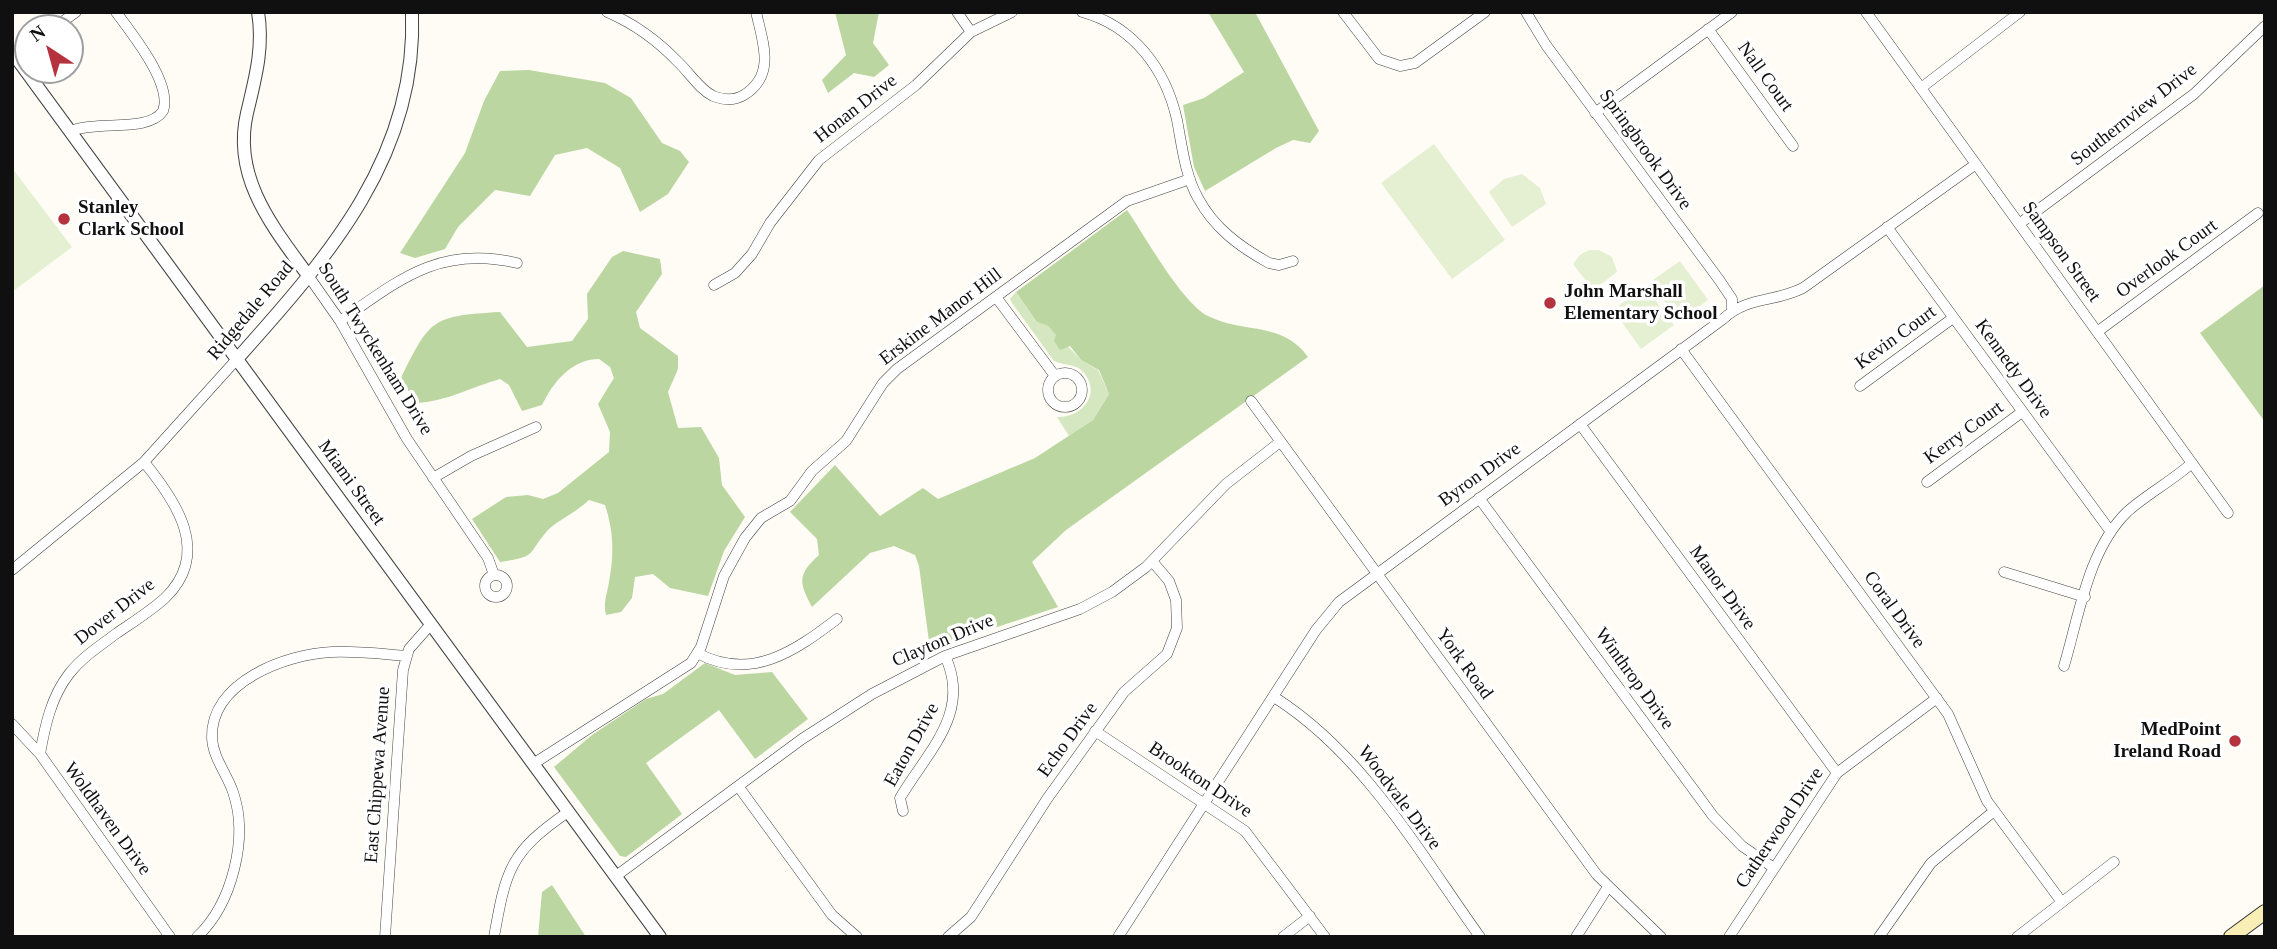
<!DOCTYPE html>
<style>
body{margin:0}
#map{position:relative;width:2277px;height:949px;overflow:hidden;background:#fefcf5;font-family:Georgia,serif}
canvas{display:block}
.frame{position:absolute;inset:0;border:14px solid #101010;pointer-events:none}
.north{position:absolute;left:14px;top:14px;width:70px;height:70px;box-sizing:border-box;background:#fff;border:2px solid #9f9f9f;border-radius:50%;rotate:324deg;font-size:19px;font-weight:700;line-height:28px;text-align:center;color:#101010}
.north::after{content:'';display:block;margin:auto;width:24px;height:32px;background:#b5333e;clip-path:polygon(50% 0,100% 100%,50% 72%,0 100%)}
</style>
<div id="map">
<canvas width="2277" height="949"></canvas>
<div class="frame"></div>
<div class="north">N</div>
</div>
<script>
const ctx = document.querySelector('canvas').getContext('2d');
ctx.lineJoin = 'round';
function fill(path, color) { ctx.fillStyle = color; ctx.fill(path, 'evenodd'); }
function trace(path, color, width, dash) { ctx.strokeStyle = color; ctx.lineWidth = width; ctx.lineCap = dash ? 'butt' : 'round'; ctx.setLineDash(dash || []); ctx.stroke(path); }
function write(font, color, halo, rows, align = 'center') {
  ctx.font = font + ' Georgia,serif'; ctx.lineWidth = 7; ctx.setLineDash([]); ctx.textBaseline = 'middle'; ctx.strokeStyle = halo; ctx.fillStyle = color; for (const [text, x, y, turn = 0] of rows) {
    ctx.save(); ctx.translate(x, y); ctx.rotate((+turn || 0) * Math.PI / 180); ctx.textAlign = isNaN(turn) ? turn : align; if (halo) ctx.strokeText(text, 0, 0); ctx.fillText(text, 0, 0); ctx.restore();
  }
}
const green = new Path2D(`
 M1016,292l21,30 11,4 33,34 17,10 11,24 -16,26 -24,16 -12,-19c24,1 45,-22 27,-44 -8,-10 -20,-7 -30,-12l-42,-58 -2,-4z`);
const forest = new Path2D(`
 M835,12h44l-6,31 16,22 -15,12 -20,-4 -26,20 -6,-13 24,-25z
 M1208,12h47l64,119 -9,12 -17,-3 -17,8 -71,43 -11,-24 -11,-62 21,-7 40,-26z
 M529,70l76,13 26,15 31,45 18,8 9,11 -21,32 -28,18 -20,-44 -33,-20 -32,7 -25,41 -35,-6 -37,37 -13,22 -30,9 -15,-5 65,-100 19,-52 16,-30z
 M1127,210c18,26 55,93 81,106 36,18 75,5 100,41l-242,173 -34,32 26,45 -128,42 -11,-83 -4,-11 -21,-9 -24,7 -58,54c-13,-25 -15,-32 7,-52l-2,-16 -27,-27 45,-47 45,51 43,-28 15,11 97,-41 58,-38 16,-26 -10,-24 -18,-10 -11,-14 -10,4 -6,-9 2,-6 -8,-9 -11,-4 -21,-30z
 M623,251l37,8 2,15 -26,38 4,16 38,28v13l-10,23 10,36 23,-1 18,31 3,27 23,32 -21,34 -16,45 -38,-8 -17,-14 -18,3 -3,21 -11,14 -15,3c-3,-13 1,-20 3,-33 5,-27 5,-50 -4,-77l-16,-5c-11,11 -32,21 -41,30 -22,25 -9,26 -48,32l-28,-43 34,-22 22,-2 15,4 15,-6 51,-41 1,-20 -12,-28 16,-26 -4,-11 -11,-8c-27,0 -46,23 -57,46l-20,6 -13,-26 -9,-6c-28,8 -53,22 -82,24l-18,-23c30,-61 31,-64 100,-68l27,35 45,-6 16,-22 -1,-25 25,-37z
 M2265,285v137l-65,-89z
 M705,663l30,12 37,-3 36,47 -53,40 -36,-49 -73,53 36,51 -56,43 -6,-1 -66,-89 38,-32 54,-36 17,-5z
 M552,885l34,52h-48l4,-45z`);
const pitch = new Path2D(`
 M1434,144l71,96 -53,39 -71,-96z
 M12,168l60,79 -60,45z
 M1522,174l18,14 6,16 -34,23 -23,-35 15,-13z
 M1589,250h10l13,7 5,15 -24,18 -20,-26 7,-9z
 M1680,261l28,39 -29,21 -29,-39z
 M1645,286l29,39 -33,24 -28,-39z`);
const minor = new Path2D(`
 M607,12c28,12 50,28 71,50 11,10 21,27 35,34 10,4 21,5 31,-1 32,-20 19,-52 12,-83
 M957,12l14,20
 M1082,12c52,14 84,58 95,108 5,26 8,55 21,78 16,30 42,49 71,65l10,2 14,-4
 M1343,12l36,47 21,7 15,-3 70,-51
 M1526,12l20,33 174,236 12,18v9
 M1866,12l362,501
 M54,28l22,-16
 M1708,29l85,117
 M16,56l12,-12
 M1921,88l99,-76
 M1595,113l137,-101
 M71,131c28,-11 77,2 92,-20 10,-27 -31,-77 -47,-99
 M2019,224l175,-130 71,-68
 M1887,227l224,305
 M307,274l33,47 67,118 81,119 6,17
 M714,285l21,-12 17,-19 18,-31 49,-63 97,-75 55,-53 41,-20
 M996,297l59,79
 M340,321c60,-42 100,-76 177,-58
 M2097,332l161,-119
 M1681,349l267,365 39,87 74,100
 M1048 390a17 17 0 1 1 34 0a17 17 0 1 1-34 0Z
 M1860,386l93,-68
 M1251,401l346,474 64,62
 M1580,424l257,349
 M433,478l38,-22 65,-29
 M1927,482l95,-70
 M1479,498l234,318 29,30 32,22
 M12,570l132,-108 93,-103
 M2004,572l81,25
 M485 586a11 11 0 1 1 22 0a11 11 0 1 1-22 0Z
 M697,653c54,29 98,-2 140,-34
 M2064,666c15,-50 24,-116 63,-154 20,-18 45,-31 65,-49
 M1274,697c90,57 145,155 206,240
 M12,724l28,30 130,183
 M1095,731l150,100 80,106
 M40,754c5,-28 11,-57 29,-80 13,-17 31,-28 48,-41 16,-11 34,-22 48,-35 47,-45 11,-97 -21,-136
 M533,764l158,-101 10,-16 23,-71 21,-38 16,-20 29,-17 22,-30 34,-30 37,-58 14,-14 230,-168 63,-22
 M738,786l94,129 25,22
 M903,811l-3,-13c27,-46 72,-85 45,-142
 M616,876l186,-137 70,-45 73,-38 135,-47 32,-17 34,-25 80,-83 54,-42
 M197,937c35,-33 52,-99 36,-145 -6,-18 -20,-34 -21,-54 -2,-56 74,-84 120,-86 25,-1 50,2 75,4
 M385,937l18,-267 6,-21 22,-25
 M494,937c12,-68 16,-85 74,-125
 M948,937l23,-20 76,-118 77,-107 43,-38 10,-26 -1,-28 -7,-19 -17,-20
 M1118,937l198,-307 23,-28 384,-283c25,-23 50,-16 80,-31l173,-124
 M1283,937l27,-21
 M1576,937l32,-50
 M1729,937l108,-164 100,-75
 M1879,937l52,-74 63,-52
 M2017,937l97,-75`);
const tertiary = new Path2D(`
 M258,12c6,36 -3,67 -11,101 -15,64 25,113 60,161
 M12,52l648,885
 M237,359c90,-101 181,-202 175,-347`);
const secondary = new Path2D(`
 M2231,937l34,-25`);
const markers = [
 [64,219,7,"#b5333e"],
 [1550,303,7,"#b5333e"],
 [2235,741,7,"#b5333e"]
];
const streetNames = [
 ["Nall Court",1765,77,54],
 ["Honan Drive",856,109,-38],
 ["Southernview Drive",2134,115,-38],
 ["Springbrook Drive",1645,150,54],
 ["Sampson Street",2061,252,54],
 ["Overlook Court",2167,259,-36],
 ["Ridgedale Road",251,311,-50],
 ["Erskine Manor Hill",941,317,-37],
 ["Kevin Court",1896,338,-36],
 ["South Twyckenham Drive",375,349,58],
 ["Kennedy Drive",2013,369,54],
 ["Kerry Court",1964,433,-36],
 ["Byron Drive",1480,475,-36],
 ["Miami Street",351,483,54],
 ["Manor Drive",1722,588,54],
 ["Coral Drive",1894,610,54],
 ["Dover Drive",115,612,-38],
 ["Clayton Drive",943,641,-23],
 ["York Road",1464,664,54],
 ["Winthrop Drive",1634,679,54],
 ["Echo Drive",1068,740,-54],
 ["Eaton Drive",912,745,-61],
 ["East Chippewa Avenue",378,775,-86],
 ["Brookton Drive",1200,780,34],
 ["Woodvale Drive",1399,798,53],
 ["Woldhaven Drive",107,819,54],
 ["Catherwood Drive",1780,828,-56]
];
const poiNames = [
 ["Stanley",78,208],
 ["Clark School",78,230],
 ["John Marshall",1564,292],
 ["Elementary School",1564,314],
 ["MedPoint",2221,730,"right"],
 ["Ireland Road",2221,752,"right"]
];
fill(green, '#d5e7c0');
fill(forest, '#bbd6a1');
fill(pitch, '#e5efd1');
trace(minor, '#434343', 11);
trace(tertiary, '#434343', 14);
trace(secondary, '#323232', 16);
trace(minor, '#fff', 10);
trace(tertiary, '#fff', 12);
trace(secondary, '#f8eeb6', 14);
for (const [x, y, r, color] of markers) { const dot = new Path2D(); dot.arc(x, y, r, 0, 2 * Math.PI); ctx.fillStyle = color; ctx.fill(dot); trace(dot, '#fff', 2.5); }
write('19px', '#101010', '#fff', streetNames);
write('bold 19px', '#101010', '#fff', poiNames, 'left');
</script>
